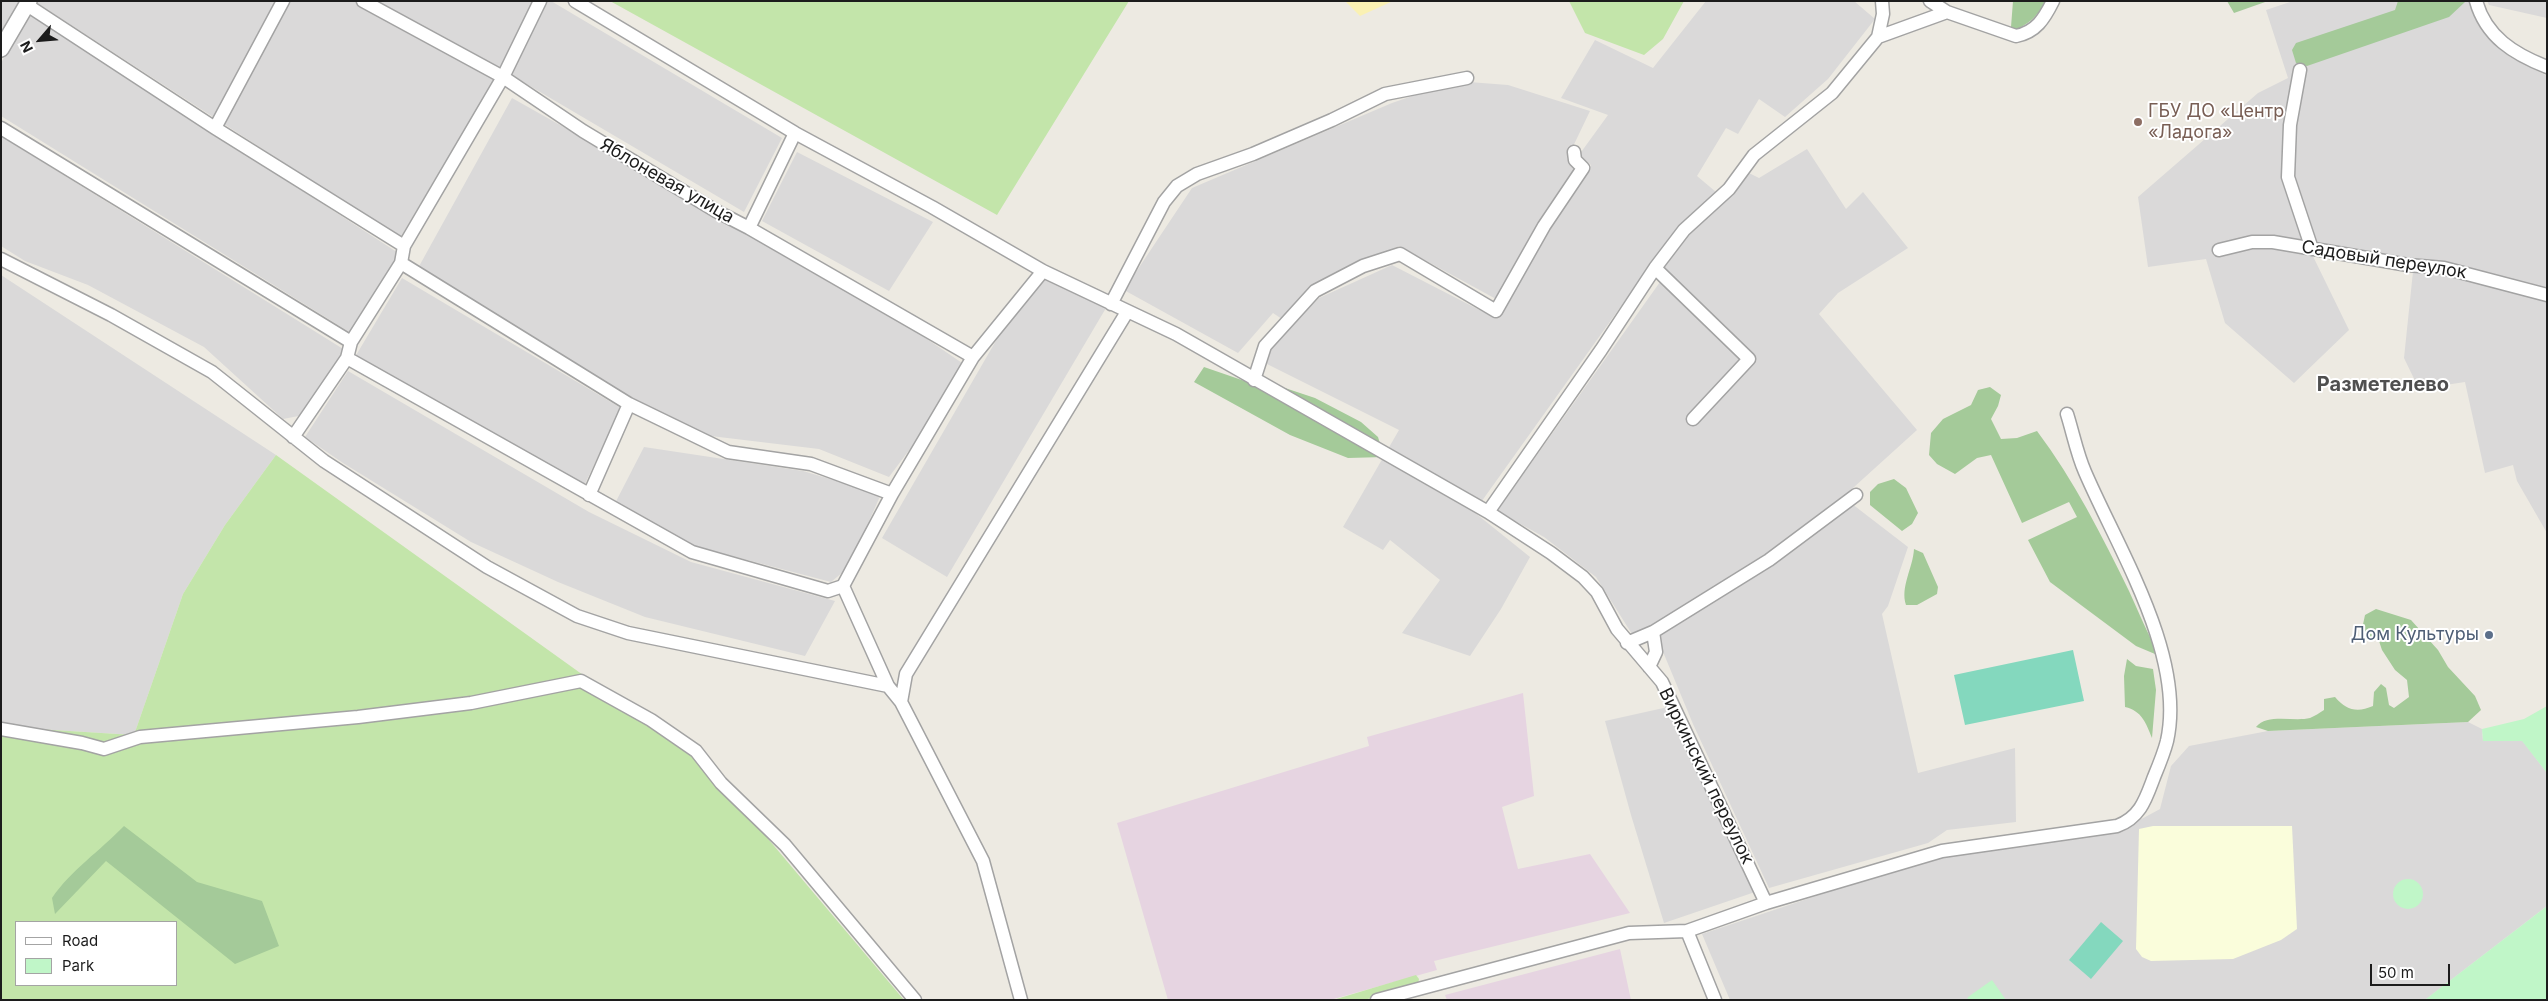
<!DOCTYPE html>
<meta charset="utf-8">
<style>
body{margin:0}
#map{position:relative;width:2548px;height:1001px;overflow:hidden;background:#edeae2;font-family:Inter,sans-serif}
canvas{display:block}
.frame{position:absolute;inset:0;border:2px solid #1c1c1c;pointer-events:none}
.legend{position:absolute;left:15px;top:921px;width:162px;height:65px;box-sizing:border-box;background:#fff;border:1px solid #a4a4a4;margin:0;padding:6px 9px;list-style:none;font-size:15px;color:#1c1c1c}
.legend li{display:flex;align-items:center;gap:10px;height:25px}
.legend b{width:25px;border:1px solid #a4a4a4}
.north{position:absolute;left:15px;top:15px;width:50px;height:50px;-webkit-text-stroke:4px #fff;paint-order:stroke;rotate:243deg;font-size:14px;font-weight:700;line-height:20px;text-align:center;color:#1c1c1c}
.north::after{content:'';display:block;margin:auto;width:18px;height:22px;background:#1c1c1c;clip-path:polygon(50% 0,100% 100%,50% 72%,0 100%)}
.scale{position:absolute;left:2370px;top:964px;width:80px;height:22px;box-sizing:border-box;border:2px solid #1c1c1c;border-top:0;padding-left:6px;font-size:15px;line-height:18px;white-space:nowrap;color:#1c1c1c;-webkit-text-stroke:4px #fff;paint-order:stroke}
</style>
<div id="map">
<canvas width="2548" height="1001"></canvas>
<div class="frame"></div>
<ul class="legend">
<li><b style="height:6px;background:#fff"></b>Road</li>
<li><b style="height:14px;background:#c0f6c8"></b>Park</li>
</ul>
<div class="north">N</div>
<div class="scale">50 m</div>
</div>
<script>
const ctx = document.querySelector('canvas').getContext('2d');
ctx.lineJoin = 'round';
function fill(path, color) { ctx.fillStyle = color; ctx.fill(path, 'evenodd'); }
function trace(path, color, width, dash) { ctx.strokeStyle = color; ctx.lineWidth = width; ctx.lineCap = dash ? 'butt' : 'round'; ctx.setLineDash(dash || []); ctx.stroke(path); }
function write(font, color, halo, rows, align = 'center') {
  ctx.font = font + ' Inter,sans-serif'; ctx.lineWidth = 4; ctx.setLineDash([]); ctx.textBaseline = 'middle'; ctx.strokeStyle = halo; ctx.fillStyle = color; for (const [text, x, y, turn = 0] of rows) {
    ctx.save(); ctx.translate(x, y); ctx.rotate((+turn || 0) * Math.PI / 180); ctx.textAlign = isNaN(turn) ? turn : align; if (halo) ctx.strokeText(text, 0, 0); ctx.fillText(text, 0, 0); ctx.restore();
  }
}
const residential = new Path2D(`
 M1,1h20l-20,34z
 M34,1h517l231,137 -38,74 -243,-143 -101,169z
 M1706,1h148l21,18 -47,60 -43,38 -26,-18 -21,35 -12,-6 -29,48 19,16 -42,40 -200,280 56,45 -29,52 -31,47 -68,-23 38,-53 -50,-40 -7,10 -40,-23 56,-97 -132,-66 3,-16 49,-50 73,-33 105,54 40,-71 54,-83 -12,-10 29,-40 -47,-17 34,-58 58,28z
 M2293,1h178l17,33 21,22 38,20v457l-30,-52 -4,-16 -28,8 -20,-91 -46,7 -15,-31 10,-96 -107,-18 42,86 -55,53 -69,-60 -19,-64 -58,8 -10,-70 120,-104 30,-15 -22,-68z
 M2487,1h60v17l-58,-13z
 M29,13l377,245 -47,80 -358,-222v-53z
 M1456,81l52,4 82,26 -23,48 11,6 -45,66 -37,68 -97,-53 -85,38 -32,35 -9,-6 -35,40 -114,-63 68,-102 200,-85z
 M512,98l352,198 101,69 -43,68 -33,44 -70,-28 -125,-15 -277,-164z
 M1,136l347,216 -39,62 -26,5 -79,-72 -116,-62 -63,-24 -24,-15z
 M1807,149l39,60 17,-17 45,56 -70,45 -19,21 98,116 -74,67 65,50 -20,59 -6,8 36,159 97,-25 1,74 -69,8 -19,13 -159,45 -76,-164 -32,-77 -1,-12 -9,-8 -19,7 -36,-57 -52,-40 -47,-26 168,-236 -7,-8 31,-36 46,-38 14,-20 10,5z
 M797,152l136,70 -44,69 -127,-70z
 M1,275l275,180 -51,70 -42,69 -49,141 -130,-8 -3,2z
 M1044,276l62,32 -159,269 -65,-39 119,-206z
 M402,278l219,130 -37,78 -229,-129z
 M348,371l241,141 102,50 144,39 -30,55 -160,-39 -87,-35 -87,-40 -128,-79 -38,-26z
 M644,447l159,24 78,23 -32,73 -18,15 -133,-35 -88,-34z
 M1668,707l87,185 -91,31 -33,-108 -26,-94z
 M2468,722l14,7 1,12 39,-1 25,33v133l-122,94h-695l-28,-66 240,-80 183,-26 35,-19 11,-43 18,-20 79,-15z`);
const industrial = new Path2D(`
 M1523,693l11,103 -32,11 16,62 72,-15 40,59 -196,48 3,9 -107,30h-162l-51,-177 252,-77 -2,-9z
 M1620,949l11,51h-184l-2,-5z`);
const education = new Path2D(`
 M2153,826h139l5,103 -16,11 -48,19 -82,2 -9,-4 -6,-8 3,-120z`);
const grass = new Path2D(`
 M610,1h519l-132,214z
 M1569,1h115l-21,38 -19,16 -59,-22z
 M276,455l388,278 46,37 194,230h-903v-271l3,-2 130,8 49,-141 42,-69zM16,922h160v63h-160z
 M1416,975l3,4 -1,6 -54,15h-31z`);
const forest = new Path2D(`
 M2013,1h31l1,2c-8,13 -16,21 -30,27l-4,-3z
 M2227,1h41l-34,12z
 M2398,1l67,1 -16,15 -142,49 -11,-3 -4,-13 4,-7 99,-33z
 M1204,367l61,21h20l30,10 46,24 17,15 6,20 -36,1 -58,-23 -96,-53z
 M1990,387l11,8 -3,11 -7,13 10,20 16,-1 20,-7c37,49 65,105 92,160 8,17 15,35 24,52l2,11 -19,-8 -86,-64 -22,-42 49,-23 -8,-15 -47,21 -31,-68 -14,3 -22,16 -18,-10 -8,-9 2,-22 12,-14 28,-14 7,-15z
 M1894,479l12,9 12,25 -6,11 -10,7 -32,-26v-13l8,-8z
 M1914,549l9,4 15,34 -1,7 -20,11h-11c-6,-18 7,-37 8,-56z
 M2376,609l35,11 27,30 10,17 27,29 6,14 -13,12 -200,9 -12,-4c11,-14 38,-5 54,-9 5,-2 9,-5 14,-8v-11l11,-2c11,13 22,16 38,9l1,-14 7,-8 5,4 3,17 5,3 15,-11 -2,-17 -12,-10 -13,-20 -3,-9 -18,-7 4,-19z
 M2127,659l9,7 17,3 3,21 -4,48c-6,-15 -10,-27 -27,-31l-1,-31z
 M124,826l73,56 65,19 17,45 -44,18 -129,-103 -51,53 -3,-16c19,-28 48,-47 72,-72z`);
const sand = new Path2D(`
 M1345,1h48l-33,15z`);
const park = new Path2D(`
 M2547,706v67l-25,-32h-39l-1,-12 42,-10z
 M2393 894a15 15 0 1 1 30 0a15 15 0 1 1-30 0Z
 M2547,906v94l-121,-1z
 M1992,980l14,20h-39l1,-3z`);
const pitch = new Path2D(`
 M2073,650l11,51 -119,24 -11,-50z
 M2101,922l22,19 -32,38 -22,-19z`);
const minor = new Path2D(`
 M363,1l140,76 80,54 133,80 33,17 224,129
 M575,1l220,132 137,74 111,64 133,63 312,178 63,41 32,24 14,15 20,37 45,53 104,221
 M1930,1l17,11 69,24c20,-4 28,-17 37,-35
 M2476,1c10,36 38,53 71,66
 M27,5l188,123 189,118
 M1878,37l5,-23 -1,-13
 M2300,70l-10,55 -2,52 24,72
 M1,128l350,214
 M215,128l68,-127
 M749,228l46,-95
 M2219,250l33,-8h21l135,23 36,3 103,27
 M1,259l110,56 101,57 112,89 163,106 90,49 51,17 260,53
 M401,263l228,141 99,48 83,12 81,30
 M1655,268l94,91 -56,60
 M1111,304l53,-102 13,-16 20,-12 56,-20 79,-34 53,-26 82,-16
 M347,358l345,194 136,39 15,-5
 M1254,380l11,-34 50,-55 48,-25 37,-12 96,57 48,-85 39,-58 -8,-8 -1,-8
 M293,437l54,-79 4,-16 50,-79 3,-17 99,-169 37,-76
 M589,495l40,-91
 M1488,512l113,-162 54,-82 29,-38 45,-41 25,-34 78,-62 46,-56 69,-25
 M1627,643l26,-11 116,-72 87,-65
 M1649,667l7,-15 -3,-20
 M901,702l5,-28 221,-362
 M1,729l81,14 22,6 36,-12 218,-20 113,-14 110,-22 70,39 45,31 25,32 64,62 130,155
 M1687,931l28,69
 M1021,1000l-38,-139 -82,-159 -13,-16 -45,-100 49,-92 81,-137 70,-86
 M1377,1000l252,-67 58,-2 79,-28 176,-52 175,-25c24,-9 29,-28 37,-49 5,-12 10,-24 13,-36 19,-85 -49,-192 -82,-269 -8,-18 -12,-39 -18,-58`);
const tertiary = new Path2D(`
 M1,49l28,-48`);
const markers = [
 [2138,122,5,"#8d6e63"],
 [2489,635,5,"#5c6f8a"]
];
const educationNames = [
 ["ГБУ ДО «Центр",2148,112],
 ["«Ладога»",2148,133]
];
const streetNames = [
 ["Яблоневая улица",667,181,30],
 ["Садовый переулок",2384,260,9],
 ["Виркинский переулок",1706,776,64]
];
const serviceNames = [
 ["Дом Культуры",2479,635]
];
const quarterNames = [
 ["Разметелево",2383,385]
];
fill(residential, '#dad9d9');
fill(industrial, '#e6d4e1');
fill(education, '#fafddb');
fill(grass, '#c3e5aa');
fill(forest, '#a4ca99');
fill(sand, '#faf1b3');
fill(park, '#c0f6c8');
fill(pitch, '#84d8be');
trace(minor, '#a3a3a3', 15);
trace(tertiary, '#a3a3a3', 18);
trace(minor, '#fff', 12);
trace(tertiary, '#fff', 15);
for (const [x, y, r, color] of markers) { const dot = new Path2D(); dot.arc(x, y, r, 0, 2 * Math.PI); ctx.fillStyle = color; ctx.fill(dot); trace(dot, '#fff', 2); }
write('18px', '#785e54', '#fff', educationNames, 'left');
write('18px', '#1c1c1c', '#fff', streetNames);
write('18px', '#4e5e75', '#fff', serviceNames, 'right');
write('bold 20px', '#4f4f4f', '#fff', quarterNames);
</script>
